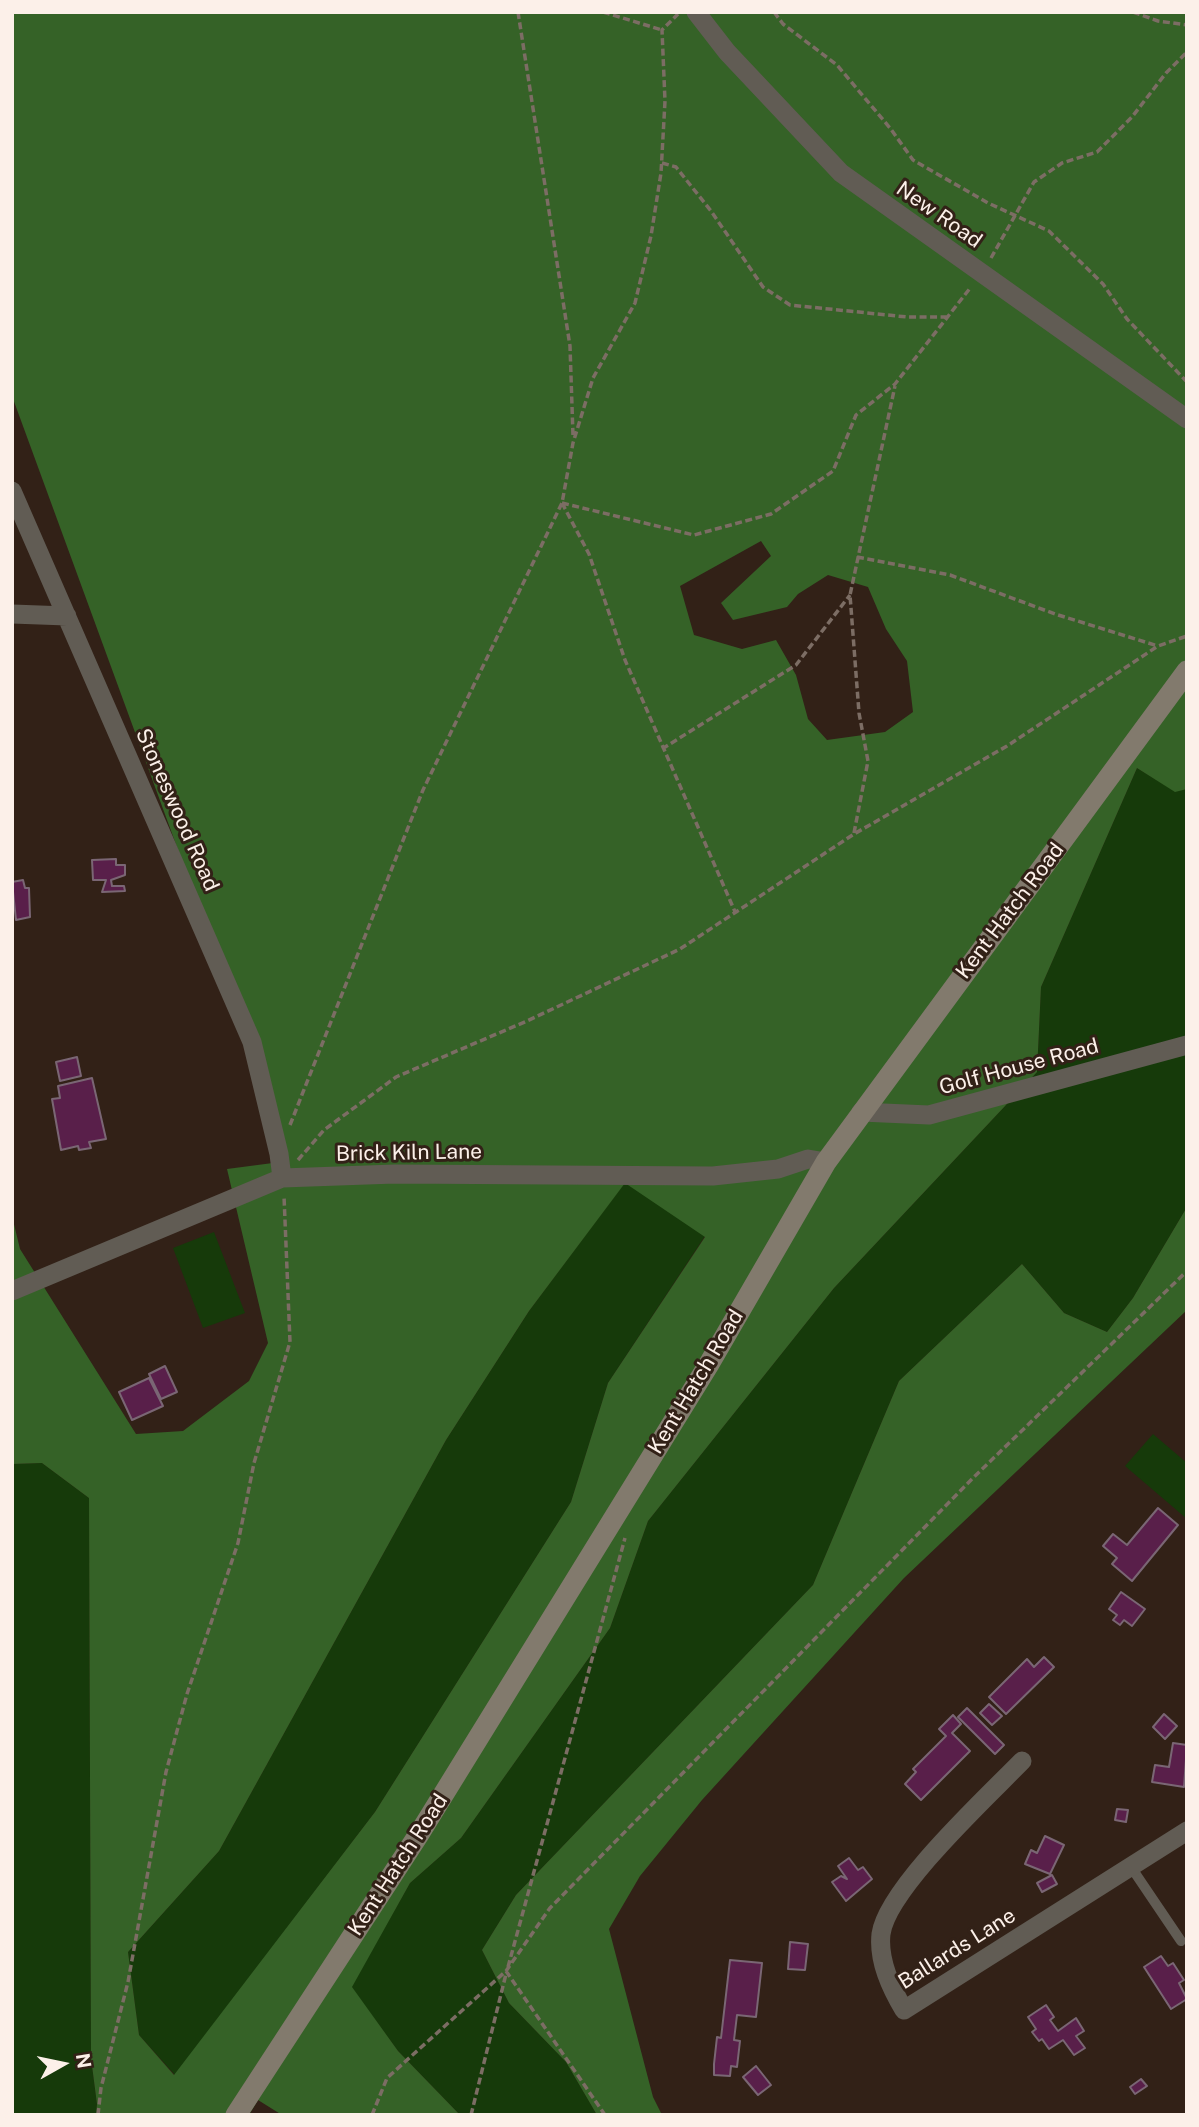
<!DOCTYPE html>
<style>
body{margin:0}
#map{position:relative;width:1199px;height:2127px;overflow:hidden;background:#322117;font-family:"Public Sans",sans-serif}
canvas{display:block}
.frame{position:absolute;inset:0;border:14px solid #fcf0e9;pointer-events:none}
.north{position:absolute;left:28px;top:2029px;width:70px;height:70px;-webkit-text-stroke:5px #322117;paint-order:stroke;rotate:81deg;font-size:19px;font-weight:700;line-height:28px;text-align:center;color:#fcf0e9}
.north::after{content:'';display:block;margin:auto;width:24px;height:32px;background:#fcf0e9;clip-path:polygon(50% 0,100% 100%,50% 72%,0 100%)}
</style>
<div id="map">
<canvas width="1199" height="2127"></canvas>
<div class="frame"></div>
<div class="north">N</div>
</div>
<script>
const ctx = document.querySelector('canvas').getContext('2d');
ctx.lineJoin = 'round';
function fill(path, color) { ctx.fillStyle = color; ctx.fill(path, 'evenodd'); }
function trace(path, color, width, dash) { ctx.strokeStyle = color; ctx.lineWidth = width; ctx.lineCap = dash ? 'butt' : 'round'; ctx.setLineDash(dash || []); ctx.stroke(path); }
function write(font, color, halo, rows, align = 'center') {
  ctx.font = font + ' "Public Sans",sans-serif'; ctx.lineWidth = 6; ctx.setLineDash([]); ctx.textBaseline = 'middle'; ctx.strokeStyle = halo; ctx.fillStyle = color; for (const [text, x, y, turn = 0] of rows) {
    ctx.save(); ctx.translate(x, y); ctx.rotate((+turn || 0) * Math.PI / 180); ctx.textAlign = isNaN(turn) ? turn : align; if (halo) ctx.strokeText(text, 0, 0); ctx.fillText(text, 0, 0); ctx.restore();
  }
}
const green = new Path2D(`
 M1137,768l38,23 12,-2v418l-54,91 -26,34 -43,-19 -42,-49 -123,117 -86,204 -297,310 -34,55 27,53 57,59 31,53h-137l-62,-64 -47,-64 59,-104 51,-45 149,-210 38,-107 186,-233 203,-216 4,-85z
 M625,1182l80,54 -97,147 -37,119 -196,310 -200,263 -36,-40 -11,-83 91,-101 227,-411 83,-129z
 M214,1232l31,81 -42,15 -30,-80z
 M1153,1434l34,29v56l-62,-53z
 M42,1463l47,35 2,560 6,46 -1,11h-84v-651z`);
const forest = new Path2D(`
 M12,12h1175v777l-12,3 -38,-24 -96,219 -4,85 -203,216 -186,233 -38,107 -149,210 -51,45 -58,104 46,64 62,64h-178l-24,-15 -9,15h-153l1,-11 -6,-46 -2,-560 -47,-35 -30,1v-248l8,33 116,185 47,-3 66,-50 19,-38 -41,-174 61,-8 -103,-292 -173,-473zM761,541l10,15 -50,47 12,17 54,-13 11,-13 30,-19 40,12 18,42 21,32 6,51 -28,20 -58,8 -19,-21 -12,-44 -20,-35 -34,9 -48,-14 -14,-49zM625,1183l80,54 -97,146 -37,119 -196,310 -201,263 -35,-40 -11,-83 91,-101 227,-411 83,-129z
 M1187,1207v103l-283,268 -202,222 -62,76 -31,53 44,168 9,18h-65l-31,-53 -57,-59 -27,-53 34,-55 297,-310 86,-204 123,-117 42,49 43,19 26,-34z`);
const building = new Path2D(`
 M116,859v6h9v10l-14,5 1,6h12l1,5 -23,1 4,-12h-13l-1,-20z
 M23,880l2,8h4l1,29 -14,3 -4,-38z
 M77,1057l4,19 -21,5 -4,-19z
 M92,1078l14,61 -17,3 2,6 -12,2 -1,-4 -17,4 -9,-51 8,-1 -2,-12z
 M165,1366l12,26 -16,7 -12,-25z
 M149,1378l14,28 -31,14 -13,-28z
 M1158,1508l20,17 -46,56 -20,-17 5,-6 -14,-12 10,-12 14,11z
 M1121,1592l24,17 -13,17 -8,-6 -4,5 -7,-5 4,-5 -8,-6z
 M1044,1657l10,10 -48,47 -17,-17 38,-38 7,8z
 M989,1704l13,12 -10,9 -12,-12z
 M967,1708l37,37 -9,9 -37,-37z
 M1164,1714l13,12 -12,13 -12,-12z
 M953,1715l8,9 -9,9 18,18 -49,49 -16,-16 11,-12 -3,-3 33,-33 -7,-7z
 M1173,1743l14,2 -3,42 -32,-5 3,-17 14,2z
 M1117,1809l11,1 -2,12 -11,-2z
 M1045,1836l19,9 -14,29 -25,-10 6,-14 6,3z
 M849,1858l9,12 5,-3 9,12 -26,22 -14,-19 9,-6 6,3 -9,-13z
 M1052,1875l5,9 -15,8 -5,-9z
 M790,1942l18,2 -3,26 -17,-1z
 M1161,1956l7,10 5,-3 11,17 -5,3 8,16 -16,10 -27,-42z
 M730,1960l32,3 -6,54 -19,-2 -3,25 6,1 -3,26 -6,-1 -1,10 -16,-1v-11l3,-27 4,1z
 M1046,2005l8,12 -4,3 8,11 18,-13 8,13 -8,5 9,12 -11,7 -11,-15 -14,9 -7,-10 -3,2 -7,-9 4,-3 -8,-12z
 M756,2066l15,19 -13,10 -15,-18z
 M1141,2079l6,7 -12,8 -5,-7z`);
const path = new Path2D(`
 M518,12l52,334 3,90
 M603,12l59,18
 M774,12l9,12 54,41 53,63 23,32 75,43 61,28 54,53 24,35 60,63
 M1133,12l25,9 29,4
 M662,163l14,4 35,44 52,76 27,18 117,12h41
 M991,258l43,-76 28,-19 35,-11 35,-35 34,-44 21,-21
 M562,503l132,32 77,-21 62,-43 23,-56 39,-31 76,-97
 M562,503l27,51 36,106 111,254
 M857,557l93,18 105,39 103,32
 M662,749l134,-84 54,-70
 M854,833l14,-72 -9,-48 -9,-118 45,-209
 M290,1125l133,-335 139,-287 11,-60 20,-65 42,-75 16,-67 10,-63 4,-72 -3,-71 16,-16
 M298,1160l26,-30 72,-53 131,-56 153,-72 174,-115 153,-88 151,-100 29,-10
 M508,1967l117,-429
 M506,1971l99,144
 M98,2115l3,-27 27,-106 38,-210 21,-78 51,-151 16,-80 36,-121 -6,-146
 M372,2115l15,-37 119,-107 44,-63 425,-432 212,-205
 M471,2115l35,-141`);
const lane = new Path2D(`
 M1131,1867l50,74`);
const street = new Path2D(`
 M696,12l31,40 114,121 346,246
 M12,491l240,551 27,112 3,24
 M12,614l55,2
 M861,1112l68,3 258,-70
 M12,1291l270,-113 113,-4 318,2 65,-7 30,-10 18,3
 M1022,1761c-34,35 -135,128 -141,173 -3,27 10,54 23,76l283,-179`);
const secondary = new Path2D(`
 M236,2115l183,-281 290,-470 117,-202 361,-491`);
const streetNames = [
 ["New Road",939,215,35],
 ["Stoneswood Road",177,810,66],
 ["Kent Hatch Road",1010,911,-53],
 ["Golf House Road",1019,1067,-15],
 ["Brick Kiln Lane",409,1153,-1],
 ["Kent Hatch Road",696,1382,-59],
 ["Kent Hatch Road",398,1865,-57],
 ["Ballards Lane",957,1949,-32]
];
fill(green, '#163a0a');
fill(forest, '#356227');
fill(building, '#591f4a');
trace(building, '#7a6674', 2);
trace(path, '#7c6d64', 3.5, [7, 3.5]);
trace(lane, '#615c54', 10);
trace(street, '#615c54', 19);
trace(secondary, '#827a6d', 21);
write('21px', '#fcf0e9', '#322117', streetNames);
</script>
